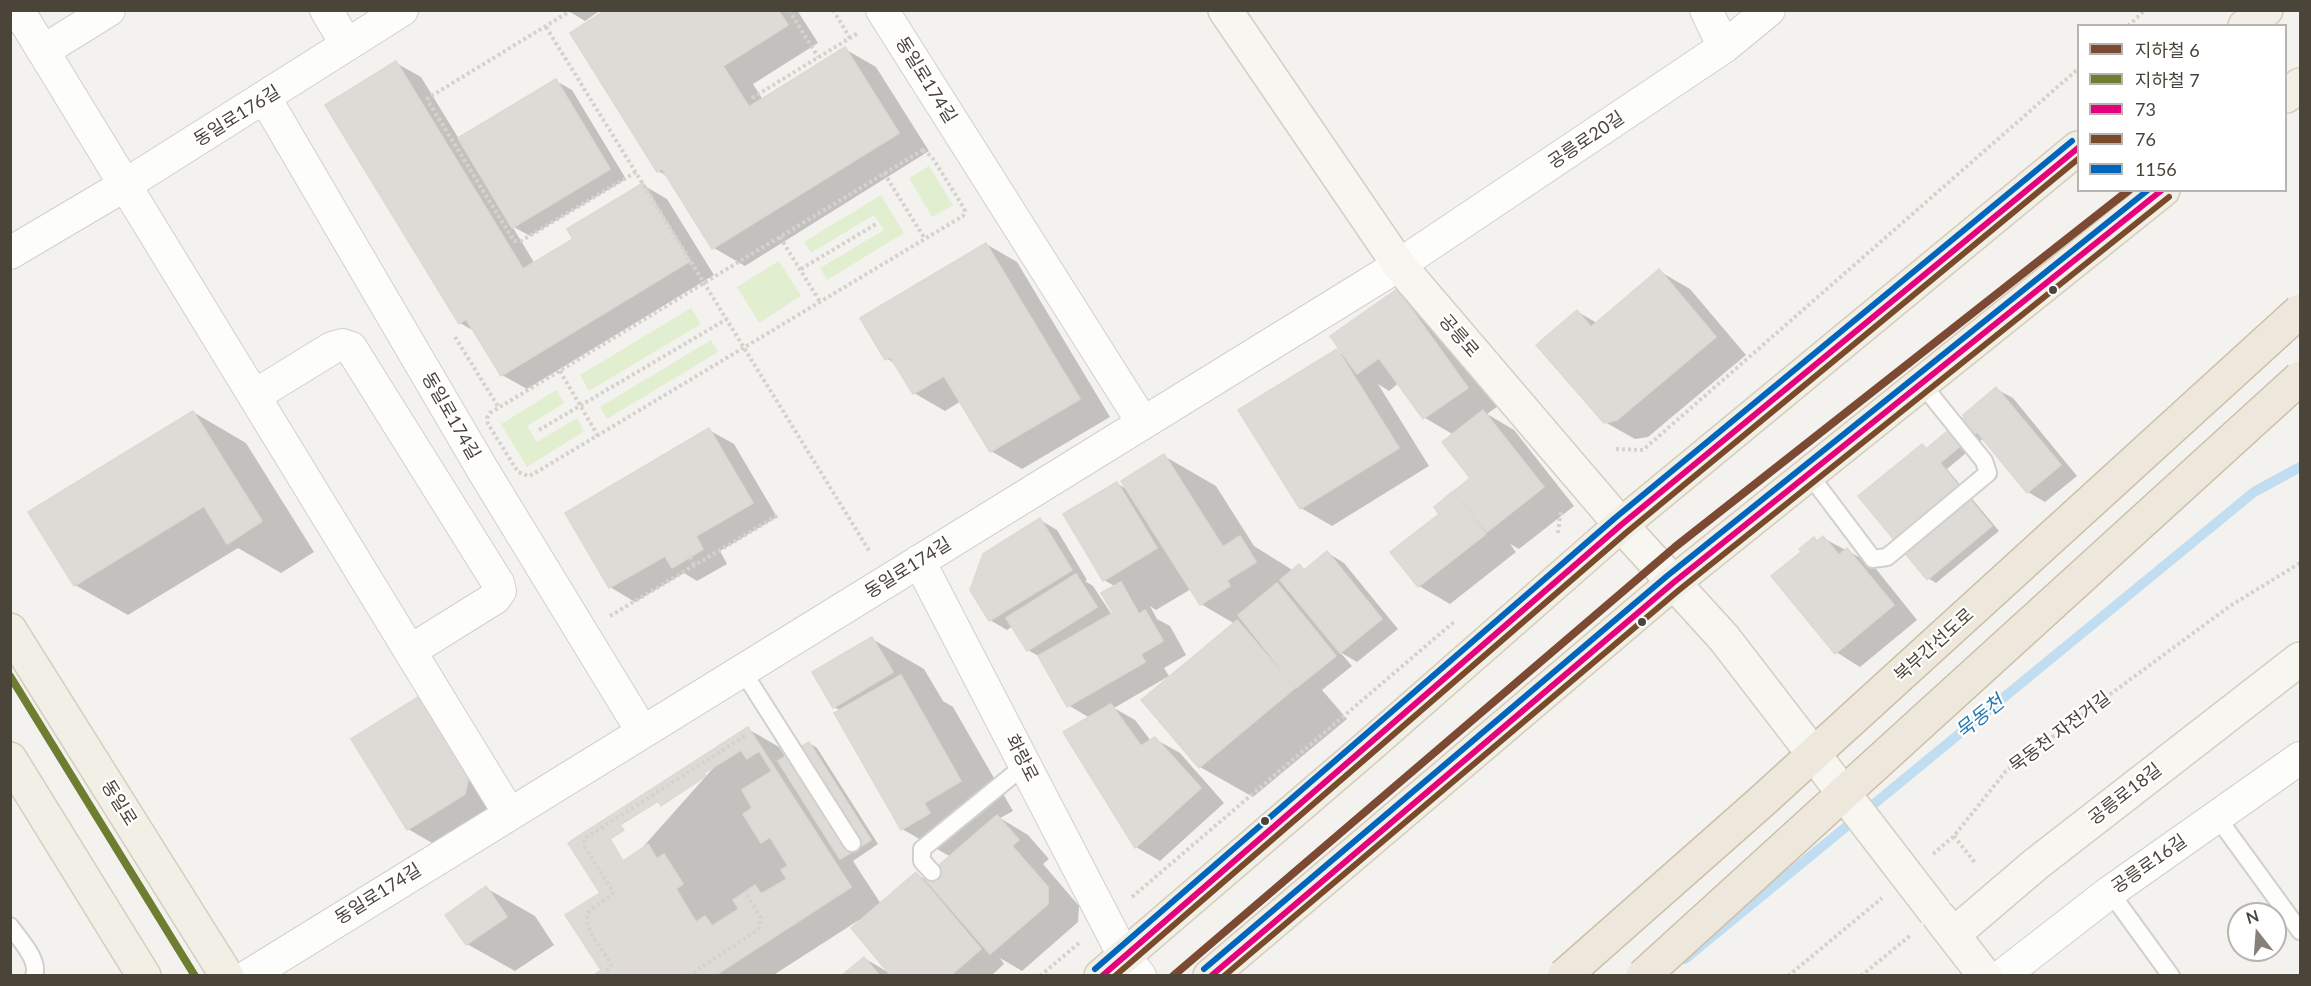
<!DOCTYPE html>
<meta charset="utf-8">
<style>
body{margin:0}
#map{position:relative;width:2311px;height:986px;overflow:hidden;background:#f4f2ee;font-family:Lato,"Noto Sans KR",sans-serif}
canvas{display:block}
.frame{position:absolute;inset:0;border:12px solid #4b4439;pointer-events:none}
.legend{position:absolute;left:2077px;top:24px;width:210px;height:168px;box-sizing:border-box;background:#fff;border:2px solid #b7b4b0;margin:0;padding:8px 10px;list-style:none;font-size:18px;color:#4b4439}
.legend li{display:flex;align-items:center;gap:12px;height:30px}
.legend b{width:30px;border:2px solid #b7b4b0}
.north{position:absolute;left:2227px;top:902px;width:60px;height:60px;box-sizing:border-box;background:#fff;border:2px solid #b7b4b0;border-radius:50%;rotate:343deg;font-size:16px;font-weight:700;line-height:24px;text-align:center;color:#4b4439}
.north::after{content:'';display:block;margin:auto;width:21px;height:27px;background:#868178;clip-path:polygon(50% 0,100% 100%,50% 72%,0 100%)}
</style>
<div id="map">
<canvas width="2311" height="986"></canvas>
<div class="frame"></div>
<ul class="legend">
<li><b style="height:8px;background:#7c4932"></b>지하철 6</li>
<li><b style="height:8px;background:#6e7e31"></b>지하철 7</li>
<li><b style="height:8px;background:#e5007d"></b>73</li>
<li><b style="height:8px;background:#7a4b2a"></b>76</li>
<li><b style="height:8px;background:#0065bd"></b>1156</li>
</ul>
<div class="north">N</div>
</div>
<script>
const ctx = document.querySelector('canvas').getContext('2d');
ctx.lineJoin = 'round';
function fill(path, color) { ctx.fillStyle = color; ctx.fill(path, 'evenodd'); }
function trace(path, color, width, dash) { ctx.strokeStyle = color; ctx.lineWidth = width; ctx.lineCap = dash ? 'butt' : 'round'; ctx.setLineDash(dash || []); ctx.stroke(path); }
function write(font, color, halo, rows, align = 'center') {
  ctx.font = font + ' Lato,"Noto Sans KR",sans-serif'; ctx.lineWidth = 4.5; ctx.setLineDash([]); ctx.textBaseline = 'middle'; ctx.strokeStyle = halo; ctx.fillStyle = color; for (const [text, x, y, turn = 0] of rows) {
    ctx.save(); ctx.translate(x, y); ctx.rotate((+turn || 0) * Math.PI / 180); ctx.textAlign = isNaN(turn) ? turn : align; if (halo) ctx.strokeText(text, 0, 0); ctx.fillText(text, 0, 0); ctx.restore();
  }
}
const green = new Path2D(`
 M929,166l24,39 -21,12 -23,-39z
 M881,195l23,38 -77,47 -7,-12 64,-38 -10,-15 -63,38 -7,-11z
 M779,261l22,35 -42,27 -22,-36z
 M691,308l10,16 -112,67 -9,-16z
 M711,340l7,12 -111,67 -7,-12z
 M556,390l8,13 -37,23 10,16 40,-24 7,13 -57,36 -26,-43z`);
const shadow = new Path2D(`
 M567,10h34l-16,11z
 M609,10h188l21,33 -65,41 10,16 82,-51 31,18 53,84 -184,115 -31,-18 -45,-71 -11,-6z
 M396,63l25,14 38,62 97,-58 16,9 54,89 -96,57 -18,-10 23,38 40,-25 68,-54 24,14 47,76 -187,114 -25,-14 -26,-43 -16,-9z
 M986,244l31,18 93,155 -88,52 -31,-18 -30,-50 -16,10 -31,-18 -17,-28 -11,-7z
 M1659,271l31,18 56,66 -98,82 -13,2 -32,-18 -25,-109 19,11z
 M1397,290l31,18 70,98 -11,8 27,16 60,76 -55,43 -9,-5 6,8 -66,52 -31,-18 22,-72 -5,-7 36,-28 -18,-44 -29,-17 -26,-35 -10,8 -11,-7 51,82 -97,60 -31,-18 36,-157 8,5z
 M1996,389l17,9 64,78 -32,26 -17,-10 -44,-54 -37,31 52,62 -63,52 -8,-5 -6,-132 6,3 36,-30 6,3z
 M193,412l53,31 68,109 -33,21 -43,-25 -110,67 -53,-30z
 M709,430l25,14 43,73 -57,34 7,13 -30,17 -13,-8 -49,29 -25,-15 -43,-73z
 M1164,456l52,30 38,60 40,25 6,-5 6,4 22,-17 16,10 54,66 -41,33 -17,-10 12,14 -30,24 25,29 -94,78 -53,-30 35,-143 -34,-20 -10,-15 -35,21 -6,-4 7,13 13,7 16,29 -22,13 5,8 -55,32 21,12 16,21 4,-2 25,14 44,50 -64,58 -24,-14 -46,-129 -22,-13 -28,-48 -12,-7 -15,-24 -6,4 -17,-10 50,-100 17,10 30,50 -2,1 8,5 19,29 3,-1 1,-27 -12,-7 14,-96 10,6z
 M1823,538l49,26 45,56 -57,47 -24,-15 -33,-100 11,-13 5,3z
 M872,639l52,30 19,32 10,6 60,104 -13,7 28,17 21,24 -6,5 36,42 -1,16 -56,49 -22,-13 4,6 -13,12h-148l21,-18 27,16 -32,-54 -87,56h-177l8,-6 -1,-77 146,-164 31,18 7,11 23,-15 8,5 61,96 -25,17 28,43 35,-30 9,5 26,-22 -49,-28 -61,-118 -7,-4z
 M423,696l73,116 -57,35 -31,-18z
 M486,888l49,28 19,29 -39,26 -48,-27z`);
const stream = new Path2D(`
 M1685,959l569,-467 46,-25`);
const building = new Path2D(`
 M606,10h172l10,15 -65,41 26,41 96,-60 54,86 -187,116 -50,-80 -5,3 -87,-139z
 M396,61l127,208 50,-30 -6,-10 76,-46 47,78 -189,115 -35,-57 -7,5 -134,-219z
 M556,79l54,90 -98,59 -54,-90z
 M986,243l94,156 -90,53 -46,-76 -31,18 -23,-37 -5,3 -25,-42z
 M1659,269l57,68 -99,83 -13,3 -68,-78 41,-35 14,17z
 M1397,289l71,99 -45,31 -44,-61 -22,16 -27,-38z
 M1337,349l62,99 -99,61 -62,-99z
 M1996,387l65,78 -34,28 -64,-78z
 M1483,410l61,77 -57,45 -33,-41 16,-13 -28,-36z
 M193,411l69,110 -35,23 -23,-38 -130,80 -46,-74z
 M1964,417l13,15 -37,31 52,63 -65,54 -69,-84 64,-52 4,5z
 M709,428l44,75 -57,33 7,13 -31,19 -7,-12 -56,32 -44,-75z
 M1164,454l59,93 17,-11 16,26 -29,18 3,6 -30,19 -79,-124z
 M1117,482l40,66 -54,33 -40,-67z
 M1453,491l33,43 -68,53 -28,-35 49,-38 -5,-7z
 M1040,518l32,52 -83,51 -19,-31 13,-36z
 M1823,536l16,19 8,-7 47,57 -59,49 -64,-78 30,-24 -2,-3 15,-12 3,4z
 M1327,551l55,68 -42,34 -60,-73 19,-16 5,6z
 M1076,574l21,33 -70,44 -21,-33z
 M1121,582l18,32 6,-4 18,31 -22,13 4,8 -78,45 -29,-51 75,-43 -12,-20z
 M1277,583l59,73 -40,32 -58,-73z
 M1237,620l58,68 -96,80 -58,-68z
 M872,637l21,35 -60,36 -21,-36z
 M901,675l60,106 -37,22 6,10 -29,17 -67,-117z
 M423,694l47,76 -5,24 -58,36 -56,-91z
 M1111,704l30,42 14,-9 46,51 -66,60 -72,-116z
 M748,727l103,160 -137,89h-122l9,-6 -36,-55 35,-22 -32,-50z
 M809,742l62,98 -31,19 -62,-98z
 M741,750l6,9 12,-8 13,20 -30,19 10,18 -9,6 18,29 9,-6 18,29 -7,4 6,9 -26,15 -6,-9 -22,15 6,9 -27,17 -7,-10 -9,6 -20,-33 7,-5 -19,-30 -7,5 -9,-15 -25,17 -13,-22 14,-9 -4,-5 38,-24 3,5 45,-30 -2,-3z
 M997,815l22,25 -7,6 36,41v17l-58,50 -66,-76z
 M916,872l65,77 -31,27h-59l-40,-48z
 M486,886l21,31 -41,28 -21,-30z
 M864,957l16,19h-39z`);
const path = new Path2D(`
 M572,10l-144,88v3l86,140h7l115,-69
 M789,10l29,47
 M833,10l17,28
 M2128,26l17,-16
 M546,27l324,525
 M752,98l106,-65
 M923,150l9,7 30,48 3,6 -2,5 -428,257 -6,3 -11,-4 -30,-48 -1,-6 3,-5z
 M884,173l41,66
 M780,237l40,65
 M801,269l75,-45
 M455,337l44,71
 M560,371l38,65
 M539,430l188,-111
 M1616,449l27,1 435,-381
 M1558,533l3,-23
 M690,557l4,8
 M610,616l170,-102
 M1954,836l22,28
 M1933,854l21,-18 52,-65 224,-165 70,-43
 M1132,897l323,-276
 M603,976l8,-11c-5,-14 -35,-41 -20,-55 7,-7 17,-10 22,-18l-28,-45 -1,-8 162,-104
 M688,976l70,-46 3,-12 -16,-26
 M1040,976l39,-33
 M1788,976l94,-78
 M1861,976l51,-42`);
const lane = new Path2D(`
 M1809,474l64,85 14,-2 101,-84 -4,-12 -62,-77
 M742,670l110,173
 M2217,817l83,114
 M932,872l-10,-11v-12l103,-84
 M2110,892l61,84
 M10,926c9,13 30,34 24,50`);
const street = new Path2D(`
 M18,10l491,803
 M326,10l21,35
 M882,10l261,413
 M1706,10l18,37
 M43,51l66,-41
 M265,98l219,374 158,259
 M10,253l115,-68 277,-175
 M254,396l78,-48 10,-3 9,3 147,235 2,8 -5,7 -85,53
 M919,561l205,395 16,20
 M248,976l1151,-711 325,-218 45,-37
 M2002,976l108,-84 190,-134`);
const secondary = new Path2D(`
 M1225,10l174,255 222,260 103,113
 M1940,918l45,58
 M1954,934l82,-70 264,-205`);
const primary = new Path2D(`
 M2245,26l21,-16
 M2286,96l14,-11
 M10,630l217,346
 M10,759l134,217
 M1101,976l268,-230 252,-221 457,-377
 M1210,976l463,-393 490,-393`);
const secondaryBridge = new Path2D(`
 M1724,638l211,274`);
const highwayBridge = new Path2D(`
 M1564,976l196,-173 540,-492
 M1643,976l657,-598`);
const bus1 = new Path2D(`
 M1102,976l519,-451 457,-377
 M1211,976l462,-393 489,-393`);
const bus2 = new Path2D(`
 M1115,976l512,-444 451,-373
 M1224,976l455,-386 490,-393`);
const bus3 = new Path2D(`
 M1095,969l520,-451 457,-377
 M1204,969l463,-393 481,-386`);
const metro1 = new Path2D(`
 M1173,976l502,-429 454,-357`);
const metro2 = new Path2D(`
 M10,676l185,300`);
const markers = [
 [2053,290,5,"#4b4439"],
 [1642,622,5,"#4b4439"],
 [1265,821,5,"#4b4439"]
];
const streetNames = [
 ["동일로174길",926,80,58],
 ["동일로176길",237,116,-32],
 ["공릉로20길",1586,140,-34],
 ["공릉로",1459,336,49],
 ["동일로174길",451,416,60],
 ["동일로174길",908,568,-32],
 ["북부간선도로",1934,645,-42],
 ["묵동천 자전거길",2060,732,-37],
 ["화랑로",1022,758,63],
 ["공릉로18길",2125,794,-38],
 ["동일로",119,803,58],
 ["공릉로16길",2149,864,-35],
 ["동일로174길",378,894,-32]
];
const waterNames = [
 ["묵동천",1980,717,-39]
];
fill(green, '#e1eecf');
fill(shadow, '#0003');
trace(stream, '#c0ddf1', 10);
fill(building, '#dedbd6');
trace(building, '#dcd9d4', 1.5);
trace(lane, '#d2d0cb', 20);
trace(street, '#d2d0cb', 34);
trace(secondary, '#d3cfc5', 36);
trace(primary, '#d6cebb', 36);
trace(path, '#d3d2cc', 4, [3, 3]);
trace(lane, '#fdfdfc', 16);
trace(street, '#fdfdfc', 32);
trace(secondary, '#f7f6f1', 33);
trace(primary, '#f2efe6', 33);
trace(secondaryBridge, '#d3cfc5', 36, []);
trace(highwayBridge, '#ccbfa9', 36, []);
trace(secondaryBridge, '#f7f6f1', 33);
trace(highwayBridge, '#ede8db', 33);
trace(bus1, '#e5007d', 6);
trace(bus2, '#7a4b2a', 6);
trace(bus3, '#0065bd', 6);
trace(metro1, '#7c4932', 8);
trace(metro2, '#6e7e31', 8);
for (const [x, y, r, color] of markers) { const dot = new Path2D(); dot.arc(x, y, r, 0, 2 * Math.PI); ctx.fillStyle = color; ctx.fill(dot); trace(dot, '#fff', 2); }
write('18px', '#4b4439', '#fff', streetNames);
write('italic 20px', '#2e7ab2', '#fff', waterNames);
</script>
